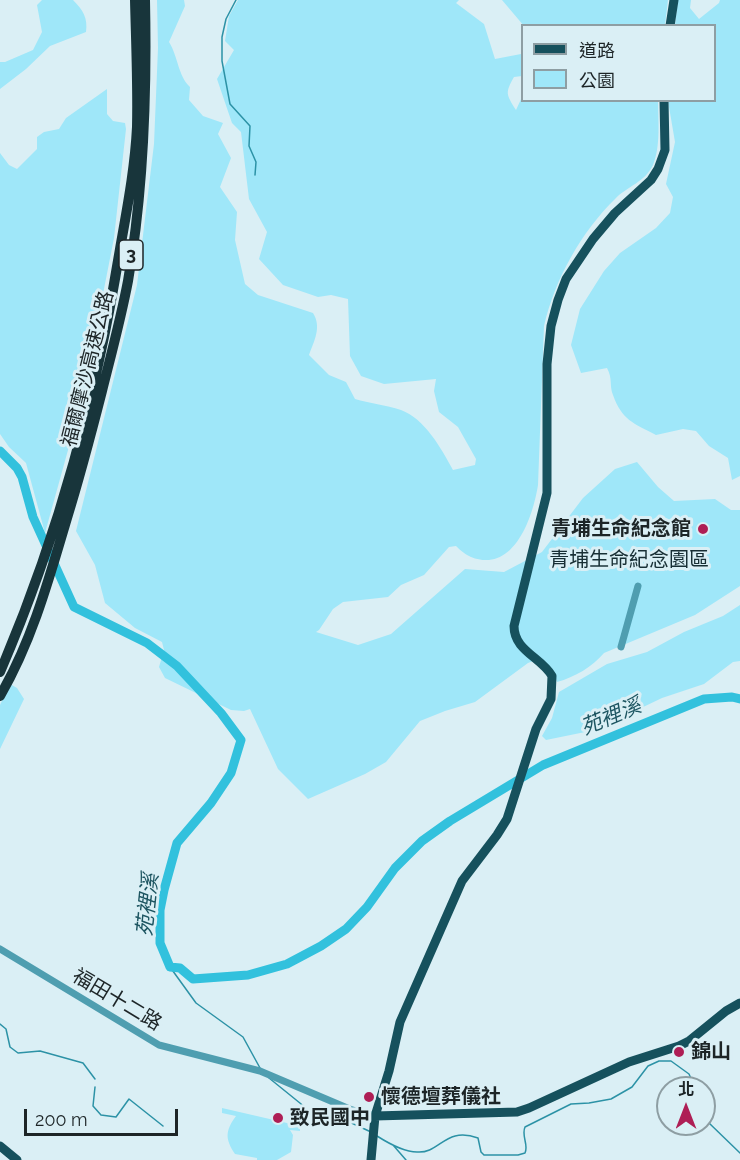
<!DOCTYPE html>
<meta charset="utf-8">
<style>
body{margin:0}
#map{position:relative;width:740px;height:1160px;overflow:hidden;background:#daeff5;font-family:Raleway,"Noto Sans TC",sans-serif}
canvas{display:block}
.legend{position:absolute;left:521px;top:24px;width:195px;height:78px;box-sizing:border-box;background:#daeff5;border:2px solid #8e9ea3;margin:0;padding:8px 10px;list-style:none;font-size:18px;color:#1d2527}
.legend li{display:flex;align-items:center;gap:12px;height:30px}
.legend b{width:30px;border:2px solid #8e9ea3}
.north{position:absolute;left:656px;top:1076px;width:60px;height:60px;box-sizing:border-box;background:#daeff5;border:2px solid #8e9ea3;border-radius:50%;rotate:0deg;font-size:16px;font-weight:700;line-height:24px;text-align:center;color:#1d2527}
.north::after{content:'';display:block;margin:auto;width:21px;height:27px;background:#ae1e55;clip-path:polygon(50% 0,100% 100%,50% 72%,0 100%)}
.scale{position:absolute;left:24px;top:1109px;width:154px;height:27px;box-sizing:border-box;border:3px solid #1d2527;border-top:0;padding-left:8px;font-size:18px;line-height:21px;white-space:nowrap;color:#1d2527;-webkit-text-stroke:4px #daeff5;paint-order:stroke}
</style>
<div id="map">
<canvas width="740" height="1160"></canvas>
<ul class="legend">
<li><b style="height:8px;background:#16515d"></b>道路</li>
<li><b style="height:16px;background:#9fe7f9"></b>公園</li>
</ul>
<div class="north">北</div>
<div class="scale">200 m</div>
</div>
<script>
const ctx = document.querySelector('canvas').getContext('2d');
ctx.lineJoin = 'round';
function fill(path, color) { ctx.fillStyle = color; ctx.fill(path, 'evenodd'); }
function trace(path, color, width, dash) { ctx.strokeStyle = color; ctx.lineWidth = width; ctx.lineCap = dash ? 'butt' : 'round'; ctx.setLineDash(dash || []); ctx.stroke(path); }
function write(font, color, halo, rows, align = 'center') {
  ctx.font = font + ' Raleway,"Noto Sans TC",sans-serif'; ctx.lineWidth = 6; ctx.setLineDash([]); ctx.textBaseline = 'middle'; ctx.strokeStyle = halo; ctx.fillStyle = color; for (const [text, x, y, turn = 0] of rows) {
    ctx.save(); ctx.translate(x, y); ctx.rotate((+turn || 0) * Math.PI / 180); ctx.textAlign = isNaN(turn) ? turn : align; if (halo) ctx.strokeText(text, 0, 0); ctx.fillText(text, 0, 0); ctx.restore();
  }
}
const green = new Path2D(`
 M42,0h31c10,10 15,18 13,32l-36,14 -24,23 -26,20v-27h5l28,-12 9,-18 -5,-27z
 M157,0h27l1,6 -16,36c9,14 9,34 21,45l-1,13 14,16 20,7 -5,11 13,24 -11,29 17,25 -2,28 10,44 13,11 55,18c9,14 1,28 -4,42l20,20 17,7 9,17c14,4 31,6 46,11 24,9 40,38 52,60l22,-5 1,-6 -18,-32 -19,-15 -5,-21 2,-12 -52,5 -23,-8 -11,-20 -2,-57 -17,-4 -13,2 -35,-12 -24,-26 8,-27 -18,-33 -8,-67 -9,-9 -15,-44 17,-29 -9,-9 4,-25 9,-16h221l-3,3 28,21 11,35 26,-5 1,-11v33l-8,1c-9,16 -8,17 2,33l6,-13v3l136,1c0,19 3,45 -5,64 -8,17 -25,21 -37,33 -35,34 -61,81 -72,128l-6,159c-5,32 -24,89 -67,72 -5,-2 -11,-7 -15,-11l-7,1 -25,28 -23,10 -13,12 -45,5 -10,7 -14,21 -3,2 42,13 33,-11 74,-65 39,3 38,-20 41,-54 32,-29 22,-7 21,25 16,14 41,-2 16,11h9v76l-45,29 -91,38c-12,14 -29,24 -47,29l-5,-13 -11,-11 -13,5 -53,39 -30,9 -25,10 -34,41 -21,12 -57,25 -30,-30 -28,-60 -6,2 -13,-1 -66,-32 -6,-11 5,-17 -2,-8 -27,-14 -30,-25 -10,-38 -19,-34 61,-246 17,-141 4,-96z
 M502,0h166l-3,25 -141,1z
 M678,0h13l-1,8 9,11 20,-16 1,-3h20v476l-8,4 -4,-22 -19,-12 -13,-15 -13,-2 -27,6c-23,-12 -34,-15 -43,-40 -4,-10 0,-16 -6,-27l-26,5 -10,-28 9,-36 24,-38 16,-18 36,-25 14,-15 3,-16 -7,-13 9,-42 -7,-41 46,-1v-74l-39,-1z
 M107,89v25l6,7 12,2 1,6 -12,109 -31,158 -38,137 -19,-70 -17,-16 -9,-13v-281l9,12 8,4 20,-20v-12l7,-5 15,-3 7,-11z
 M740,605v56l-7,1 -29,22 -42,14 -67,32 -49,10 -4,-4 10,-18 7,-26 48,-28 40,-12 37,-20 39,-16z
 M10,684l7,4 7,11 -24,50v-44z
 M222,1108l78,18v5l-10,-1 3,5 -2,17 -14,8h-20v-2l-22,-4c-10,-15 -10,-23 1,-38l-14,-3z`);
const stream = new Path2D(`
 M236,0l-10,19 -4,18v24l8,43 20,22 -1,20 7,16 -1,13
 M170,967l26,36 47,34 17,31
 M0,1024l6,5 4,18 8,6 22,-2 43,12 12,16
 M269,1078l42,34 19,1 41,19
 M95,1087l-2,19 8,9 15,2 13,-18 34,27
 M704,1112l5,11 31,30
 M377,1136c11,7 26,16 40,16 23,2 28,-26 61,-14l3,14 3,3h34l7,-2c4,-8 -4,-17 0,-26l46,-23 18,-1 22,-4 21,-12 16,-21 11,-5h12l18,13 6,14
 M393,1145l13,15`);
const river = new Path2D(`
 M0,451l17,17 5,9 11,40 41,90 73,36 30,23 44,47 20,27 -10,33 -20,30 -34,40 -13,47 -4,20v33l10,24 10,1 13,11 55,-4 39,-11 34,-18 25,-17 21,-22 28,-39 27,-27 28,-20 93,-56 161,-66 28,-2 8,2`);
const minor = new Path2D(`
 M621,647l17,-61
 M0,949l159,96 101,26 92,39 23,6`);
const major = new Path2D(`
 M670,26l4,-26
 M375,1116l142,-4 12,-4 100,-46 50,-16 10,-5 37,-30 14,-8
 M0,1146l17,14
 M371,1160l4,-44 14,-45 11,-49 62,-141 35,-46 10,-16 29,-90 15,-30 1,-23c-11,-19 -38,-25 -38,-50l33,-133v-129l4,-38 7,-26 8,-21 27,-40 22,-26 36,-33 7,-11 7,-19 -1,-50`);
const highway = new Path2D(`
 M0,672c58,-135 97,-278 120,-423 7,-40 15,-81 17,-122 1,-42 -1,-85 -2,-127
 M0,696c32,-55 49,-117 67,-178 13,-42 24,-84 35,-127 9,-36 19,-73 26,-110 16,-93 19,-187 17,-281`);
const markers = [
 [703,529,6,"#ae1e55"],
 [679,1052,6,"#ae1e55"],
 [369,1097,6,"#ae1e55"],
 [278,1118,6,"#ae1e55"]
];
const shields = [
 [131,255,24]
];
const shieldNames = [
 ["3",131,255]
];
const streetNames = [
 ["福爾摩沙高速公路",88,369,-76],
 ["福田十二路",117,1000,31]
];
const poiNames = [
 ["青埔生命紀念館",691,529,"right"],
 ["錦山",691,1052],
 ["懷德壇葬儀社",381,1097],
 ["致民國中",290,1118]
];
const parkNames = [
 ["青埔生命紀念園區",629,560]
];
const waterNames = [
 ["苑裡溪",611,717,-23],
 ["苑裡溪",148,905,-84]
];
fill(green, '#9fe7f9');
trace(stream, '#2c92a6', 1.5);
trace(river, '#32c1dd', 9);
trace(minor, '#4f9eb0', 7);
trace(major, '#16515d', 9);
trace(highway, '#18353b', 10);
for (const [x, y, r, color] of markers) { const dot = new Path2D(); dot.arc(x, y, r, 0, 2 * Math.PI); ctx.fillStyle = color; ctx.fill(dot); trace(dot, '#daeff5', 2); }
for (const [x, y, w] of shields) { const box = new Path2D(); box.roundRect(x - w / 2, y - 15, w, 30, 4.5); ctx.fillStyle = '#daeff5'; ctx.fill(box); trace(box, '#1d2527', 1.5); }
write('bold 18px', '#1d2527', null, shieldNames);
write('20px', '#1d2527', '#daeff5', streetNames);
write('bold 20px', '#1d2527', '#daeff5', poiNames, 'left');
write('20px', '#182f35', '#daeff5', parkNames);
write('italic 21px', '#1d5561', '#daeff5', waterNames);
</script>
